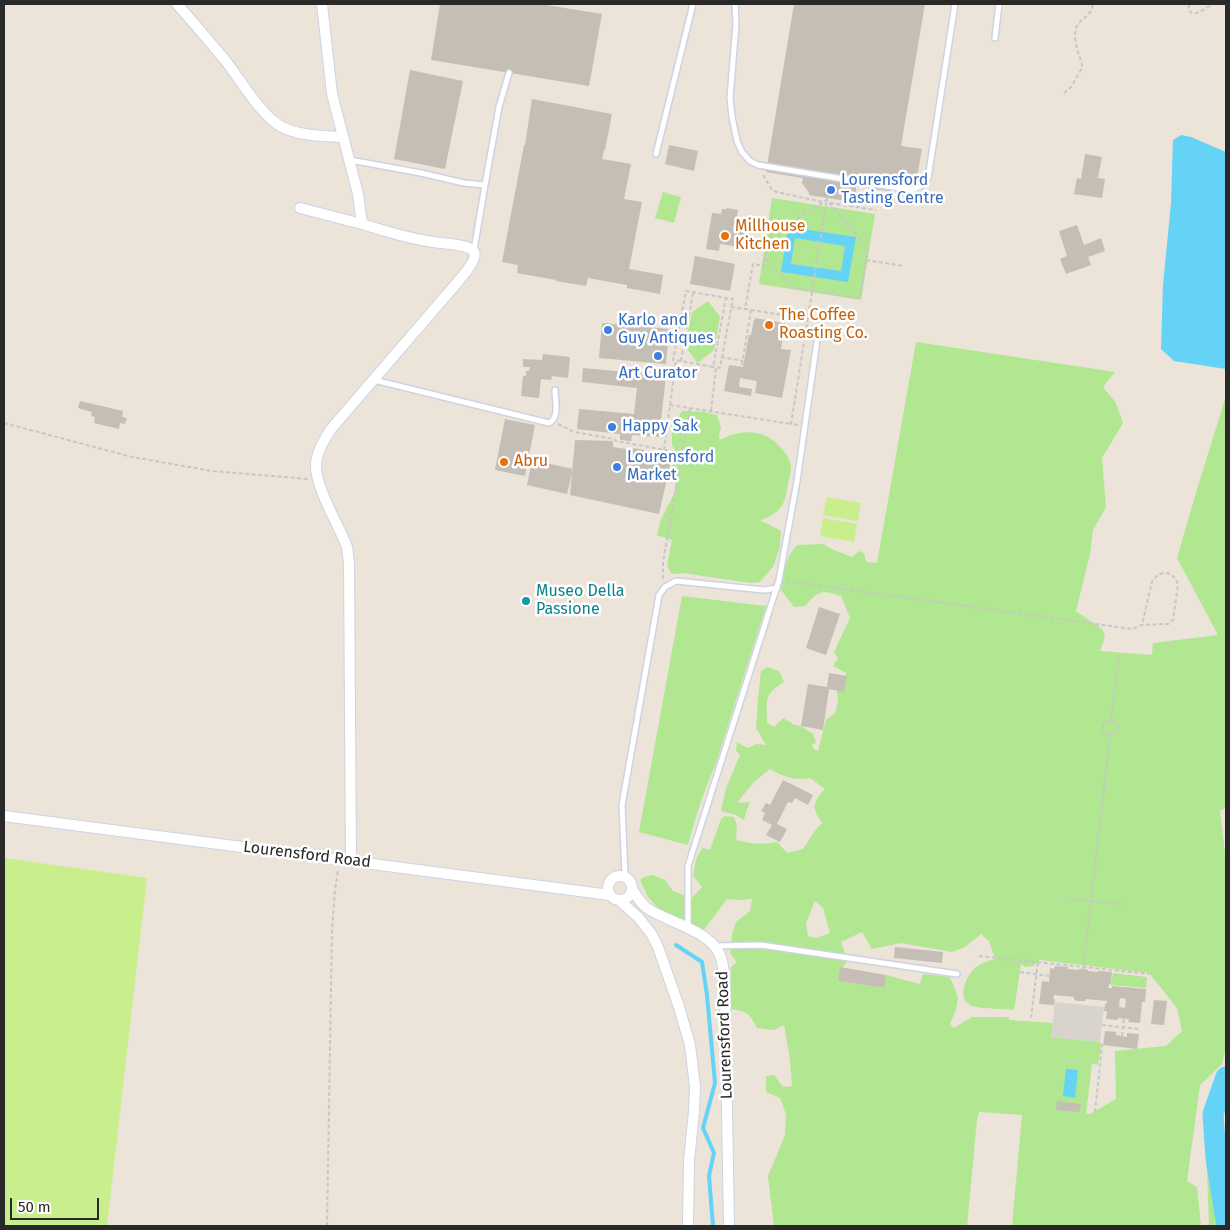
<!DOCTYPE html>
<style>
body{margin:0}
#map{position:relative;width:1230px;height:1230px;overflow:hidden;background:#ece3d9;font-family:"Fira Sans",sans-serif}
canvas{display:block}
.frame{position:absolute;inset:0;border:5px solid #292929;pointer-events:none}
.scale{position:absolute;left:10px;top:1198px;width:89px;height:22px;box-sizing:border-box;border:2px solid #292929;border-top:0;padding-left:6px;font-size:15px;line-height:18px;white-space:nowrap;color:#292929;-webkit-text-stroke:4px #fff;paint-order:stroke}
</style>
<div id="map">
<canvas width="1230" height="1230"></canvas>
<div class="frame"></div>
<div class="scale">50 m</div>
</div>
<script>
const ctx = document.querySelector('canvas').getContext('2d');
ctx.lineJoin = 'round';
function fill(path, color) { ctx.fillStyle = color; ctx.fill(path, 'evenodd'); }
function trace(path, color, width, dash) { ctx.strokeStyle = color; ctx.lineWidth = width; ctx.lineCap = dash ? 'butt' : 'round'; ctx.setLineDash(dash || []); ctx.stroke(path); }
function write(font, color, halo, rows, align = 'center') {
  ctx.font = font + ' "Fira Sans",sans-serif'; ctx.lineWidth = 5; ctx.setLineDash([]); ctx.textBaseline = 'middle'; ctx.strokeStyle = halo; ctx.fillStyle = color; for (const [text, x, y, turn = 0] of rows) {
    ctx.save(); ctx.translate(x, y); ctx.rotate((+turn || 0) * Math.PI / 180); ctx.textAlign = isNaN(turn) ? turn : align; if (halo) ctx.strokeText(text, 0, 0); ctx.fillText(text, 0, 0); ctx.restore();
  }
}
const green = new Path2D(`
 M663,192l18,5 -7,26 -19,-5z
 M772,198l103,16 -14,86 -102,-16z
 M708,301l12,16 -6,33 -15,12h-2l-12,-16 7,-34z
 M916,342l199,30 -12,15 13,16 7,20 -21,35 4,49 -13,23 -3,24 -14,57 26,18 3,8 -5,14 52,4 1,-12 65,-8 -41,-77 21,-72 28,-90v412l-6,3 6,50v187l-4,16 -22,21 -13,96 10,6 4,39h-189l10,-111 -43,-3 -2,8 -10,106h-193l-6,-50 17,-41 1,-21 -6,-16 -14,-6v-16l8,-1 9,12 9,-1 -2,-27 -6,-34 -10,5 -17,-2c-8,-16 -11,-17 -27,-19l1,-42 6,-5 -7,-9 2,-18 4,-13 14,-11 2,-12 -11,1 -14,-1 -24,32 -45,-23 -10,-11 -8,-17 4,-3 8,-2 13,5 8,11 19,7 10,-11 -9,-11 3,-16 3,-7 4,-5 7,2 11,-31 4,-3 9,1 3,8 -1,15c15,4 25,5 41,2l10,11 16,-4 11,-17 8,-9 -5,-8 -3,-8 4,-10 7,-8 -15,-11c-17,3 -25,-1 -40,-9l-17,14 -16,20 13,-1 -4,10 -2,8 -8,-5 -15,-4 5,-23 14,-33 -4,-4 1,-9 10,6 10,-4 9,1 -10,-17 2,-29 3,-28 6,-4 12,4 5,11c-21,13 -17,17 -17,41l7,4 9,-9 12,7 6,1 12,8 3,8 -4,3 1,3 5,3 8,-31 9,-7 3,-11 -1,-12 8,-8 1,-9 -13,-7 5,-8 -4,-6 16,-34 -9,-22c-19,-7 -23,-5 -36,10l-11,1 -13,-17c2,-17 4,-32 16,-45l26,-1 11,6 18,7 7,-6 5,2 2,9 11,1zM815,901l8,7 7,25 -14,5 -8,-2 -2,-13zM862,932l10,17 29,-6 51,9 13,-5 16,-13 8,7 6,18c-7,2 -13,4 -19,8 -9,8 -20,29 -6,38 7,4 35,4 44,5l7,-46 4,3 8,-1 7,-6 109,13 28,35 5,23 -16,15 -51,5 1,48 -26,15 -4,-1 6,-49 6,1 3,-18 -1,-5 -49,-5 2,-14 -44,-3v-3h-37l-18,11 -4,-4 6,-14 2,-13 -8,-20 -27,-3 -3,10 -34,-9 -3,13 -45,-7 2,-11 8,-9 -7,-19z
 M682,411l22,1 13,3 4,12 -2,9 1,4c22,-12 47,-11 63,10 4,5 8,12 8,18 0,5 -2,10 -3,15 -3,23 -6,28 -28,38l8,3 13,7 -1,16 -7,20 -13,15 -10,1 -67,-10 -11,1 -5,-8 5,-26 -15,-5 4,-16 14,-27 1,-14 -6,-8 8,-15 -6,-10v-18z
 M682,596l84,10 -51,160c-11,25 -20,52 -27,79l-49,-13z
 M1113,973l34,4 -1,11 -35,-3z
 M1226,1143v83h-17l-3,-79z`);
const pitch = new Path2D(`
 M827,497l34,6 -3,18 -35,-6z
 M823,518l34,6 -3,18 -34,-6z
 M4,858l143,20 -40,348h-103z`);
const plaza = new Path2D(`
 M1055,1002l49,5 -4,35 -49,-5z`);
const water = new Path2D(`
 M1181,135l10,2 35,15v217l-52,-8 -13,-12 2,-64 8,-82 2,-63z
 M788,227l68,10 -8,45 -67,-10zM795,238l50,8 -4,25 -50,-7z
 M1066,1069l12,1 -3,28 -12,-2z`);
const stream = new Path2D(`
 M676,945l26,17 5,33 8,88 -12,45 11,25 -5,23 4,50`);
const river = new Path2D(`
 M1226,1077l-13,37 3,44 10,62`);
const building = new Path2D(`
 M440,4h100l62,10 -13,72 -158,-26z
 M794,4h131l-24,142 21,3 -5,29 -21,-4 -3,18 -37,-6v6l-10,9 -37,-6v-2l-7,-10 1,-5 -37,-6z
 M410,70l53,11 -18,88 -51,-10z
 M532,99l80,15 -7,36h-1l-2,9 29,5 -7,35 18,3 -13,67 34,6 -3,19 -33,-6v-3l-39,-7 -2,8 -30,-5v-1l-39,-7 1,-8 -16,-3 22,-117h1z
 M669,145l29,6 -4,20 -29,-7z
 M1085,154l17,3 -4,21 7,1 -3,19 -28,-4 3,-16 4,1z
 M727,208l11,2 -3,20 14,2 -1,4 6,2 -1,5h-2l-1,4h-3l-1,1 -26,-4 -1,7 -13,-2 6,-36 9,1 1,-5h5z
 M1077,225l7,20 17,-7 4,13 -17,6 3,8 -25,9 -6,-15 7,-3 -8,-25z
 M695,256l40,8 -5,27 -40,-7z
 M755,318l30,5 -4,26 10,1 -9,48 -27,-5 2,-12 -17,-3 -1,9 13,2 -1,7 -27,-5 5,-26 14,2 6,-32h2l3,-15h1z
 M602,323l67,6 -3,35 -67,-6z
 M543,354l27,3 -2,21 -16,-2 -1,4 -10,-1 -2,19 -18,-2 2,-20h3v-5h3l1,-4h-7v-8l19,1z
 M583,368l83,8 -7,61 -27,-2 -1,6 -11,-1v-6l-43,-5 2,-20 55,5 3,-26 -55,-6z
 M80,401l43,10 -1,6 5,1 -2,6 -5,-1 -1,6 -25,-6 1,-6 -4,-1 1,-4 -14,-4z
 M505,419l30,6 -10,51 -30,-6z
 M575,440l38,1v6l20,3v-2l23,4v2l16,3 -13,57 -89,-19z
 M532,460l41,9 -6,25 -40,-9z
 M819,607l21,7 -14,41 -20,-7z
 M829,673l18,3 -3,16 -15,-3 -6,41 -22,-4 7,-42 19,3z
 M783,780l30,15 -5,10 -13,-7 -3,5 -4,-1 -11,22 10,5 -7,13 -14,-7 6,-10 -10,-5 3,-7 -4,-2 5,-8 4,2z
 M895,947l48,5 -1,11 -48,-5z
 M1055,966l13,1v2l11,1v-1h4l5,1v1l10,1v-1l14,1 -1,12h-2l-1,4h4v-2l34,3 -1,13h-3l-2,21 -12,-1 1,-3 -11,-1v2l-12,-1 1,-8h-3l1,-7h1l1,-3 -21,-2 -1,2h-9l-2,-2v-2l-20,-2 -1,4h2l-1,6 -15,-1 3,-23 7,1 1,-14 4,1zM1120,998l6,1 -1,9 -6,-1z
 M840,967l46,8 -2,13 -46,-7z
 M1154,1000l13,1 -3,24 -13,-1z
 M1105,1031l11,1v3l11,2v-4l12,1 -2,15 -34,-4z
 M1057,1101l24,3 -2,8 -23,-2z`);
const path = new Path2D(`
 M1189,4c-1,20 17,3 24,0
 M1064,93l7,-6 11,-19v-3c-3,-11 -12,-32 -3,-42 7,-8 12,-8 14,-19
 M763,175l9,15 5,2 46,10
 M830,203l46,7
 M866,260l38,6
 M693,293l-12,68 32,6 13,-69
 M731,307l14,2
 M751,310l57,9
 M721,357l22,4
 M681,361l-8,-1 13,-69 47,8 -13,69 -7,-1
 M742,365l9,-55 -6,-1 8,-45 11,2 5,-30 58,-36 41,49 -8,49 -67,-10 -28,-30
 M670,405l121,19
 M711,411l5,-43
 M4,423l128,34 80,14 96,8
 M558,424l16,8 40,7 2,2 66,12
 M798,425l-7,-1 36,-226
 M664,450l12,-89
 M663,579v-17l27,-154
 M786,581l346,48 10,-4 26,-1 5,-4 5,-35c-4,-15 -19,-16 -26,-3l-10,43
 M1103 728a7 7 0 1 1 14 0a7 7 0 1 1-14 0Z
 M1111,721l8,-66
 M1065,898l56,6
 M979,956l171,18
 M1083,969l27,-233
 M1020,972l29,4
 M1031,1018l7,-56
 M1102,1025l36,4
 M1122,1036l2,-17
 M1095,1112l7,-66 -2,-4
 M327,1226l5,-295 3,-41 3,-20`);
const lane = new Path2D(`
 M735,4l1,20 -6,74 2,19 5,24 5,11 8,9 8,4 153,25c8,-2 13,-5 17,-12l27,-174
 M995,38l4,-34
 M656,154l37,-150
 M350,160l71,13 43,10 21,2 -11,65
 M485,185l14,-78 10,-34
 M374,380l175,43c11,-6 6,-22 6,-33
 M625,876l-3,-71 37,-210 6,-8 11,-6 88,9 13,-2
 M688,929v-63l91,-286 18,-99 21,-147
 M715,946l46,-1 196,29`);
const street = new Path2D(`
 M177,4c16,18 32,37 48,56 15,19 36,56 57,67 18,9 41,9 61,10
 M322,4l10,90 26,100 4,30c26,8 52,16 79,19 7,1 29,2 33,9 4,7 -13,26 -18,32l-125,145c-7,11 -14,22 -15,35 -1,24 23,61 31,83 1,5 1,11 2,16l2,298
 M300,208l62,16
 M4,816l606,79
 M608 888a12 12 0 1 1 24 0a12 12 0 1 1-24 0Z
 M632,890c5,6 9,14 15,18 20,14 61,22 72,45 6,12 5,28 6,42l4,231
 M619,900l20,18 13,17 6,12 21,60 11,38 5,41 -1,26 -5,48 -1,66`);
const markers = [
 [831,190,5,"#3f7fe0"],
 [725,236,5,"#e8710a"],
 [769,325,5,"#e8710a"],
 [608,330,5,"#3f7fe0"],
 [658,356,5,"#3f7fe0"],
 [612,427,5,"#3f7fe0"],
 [504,462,5,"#e8710a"],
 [617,467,5,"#3f7fe0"],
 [526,601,5,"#0f9aa8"]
];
const shopNames = [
 ["Lourensford",841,181],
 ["Tasting Centre",841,199],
 ["Karlo and",618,321],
 ["Guy Antiques",618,339],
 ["Art Curator",658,374,"center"],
 ["Happy Sak",622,427],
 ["Lourensford",627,458],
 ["Market",627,476]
];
const foodNames = [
 ["Millhouse",735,227],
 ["Kitchen",735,245],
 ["The Coffee",779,316],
 ["Roasting Co.",779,334],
 ["Abru",514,462]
];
const cultureNames = [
 ["Museo Della",536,592],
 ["Passione",536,610]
];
const streetNames = [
 ["Lourensford Road",307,855,7],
 ["Lourensford Road",725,1035,-92]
];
fill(green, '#b1e791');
fill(pitch, '#c8ef8c');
fill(plaza, '#d8d3cc');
fill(water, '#64d3f6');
trace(stream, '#64d3f6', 4);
trace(river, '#64d3f6', 21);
fill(building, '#c4beb5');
trace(lane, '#ced3e3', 8);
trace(street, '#ced3e3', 12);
trace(path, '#c7c7c7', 2, [4, 2.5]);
trace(lane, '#fff', 5);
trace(street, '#fff', 10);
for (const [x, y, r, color] of markers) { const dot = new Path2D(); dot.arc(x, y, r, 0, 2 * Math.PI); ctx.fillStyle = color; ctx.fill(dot); trace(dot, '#fff', 2); }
write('16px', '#366cbe', '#fff', shopNames, 'left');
write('16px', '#c56008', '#fff', foodNames, 'left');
write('16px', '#0d838f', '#fff', cultureNames, 'left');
write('16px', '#292929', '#fff', streetNames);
</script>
